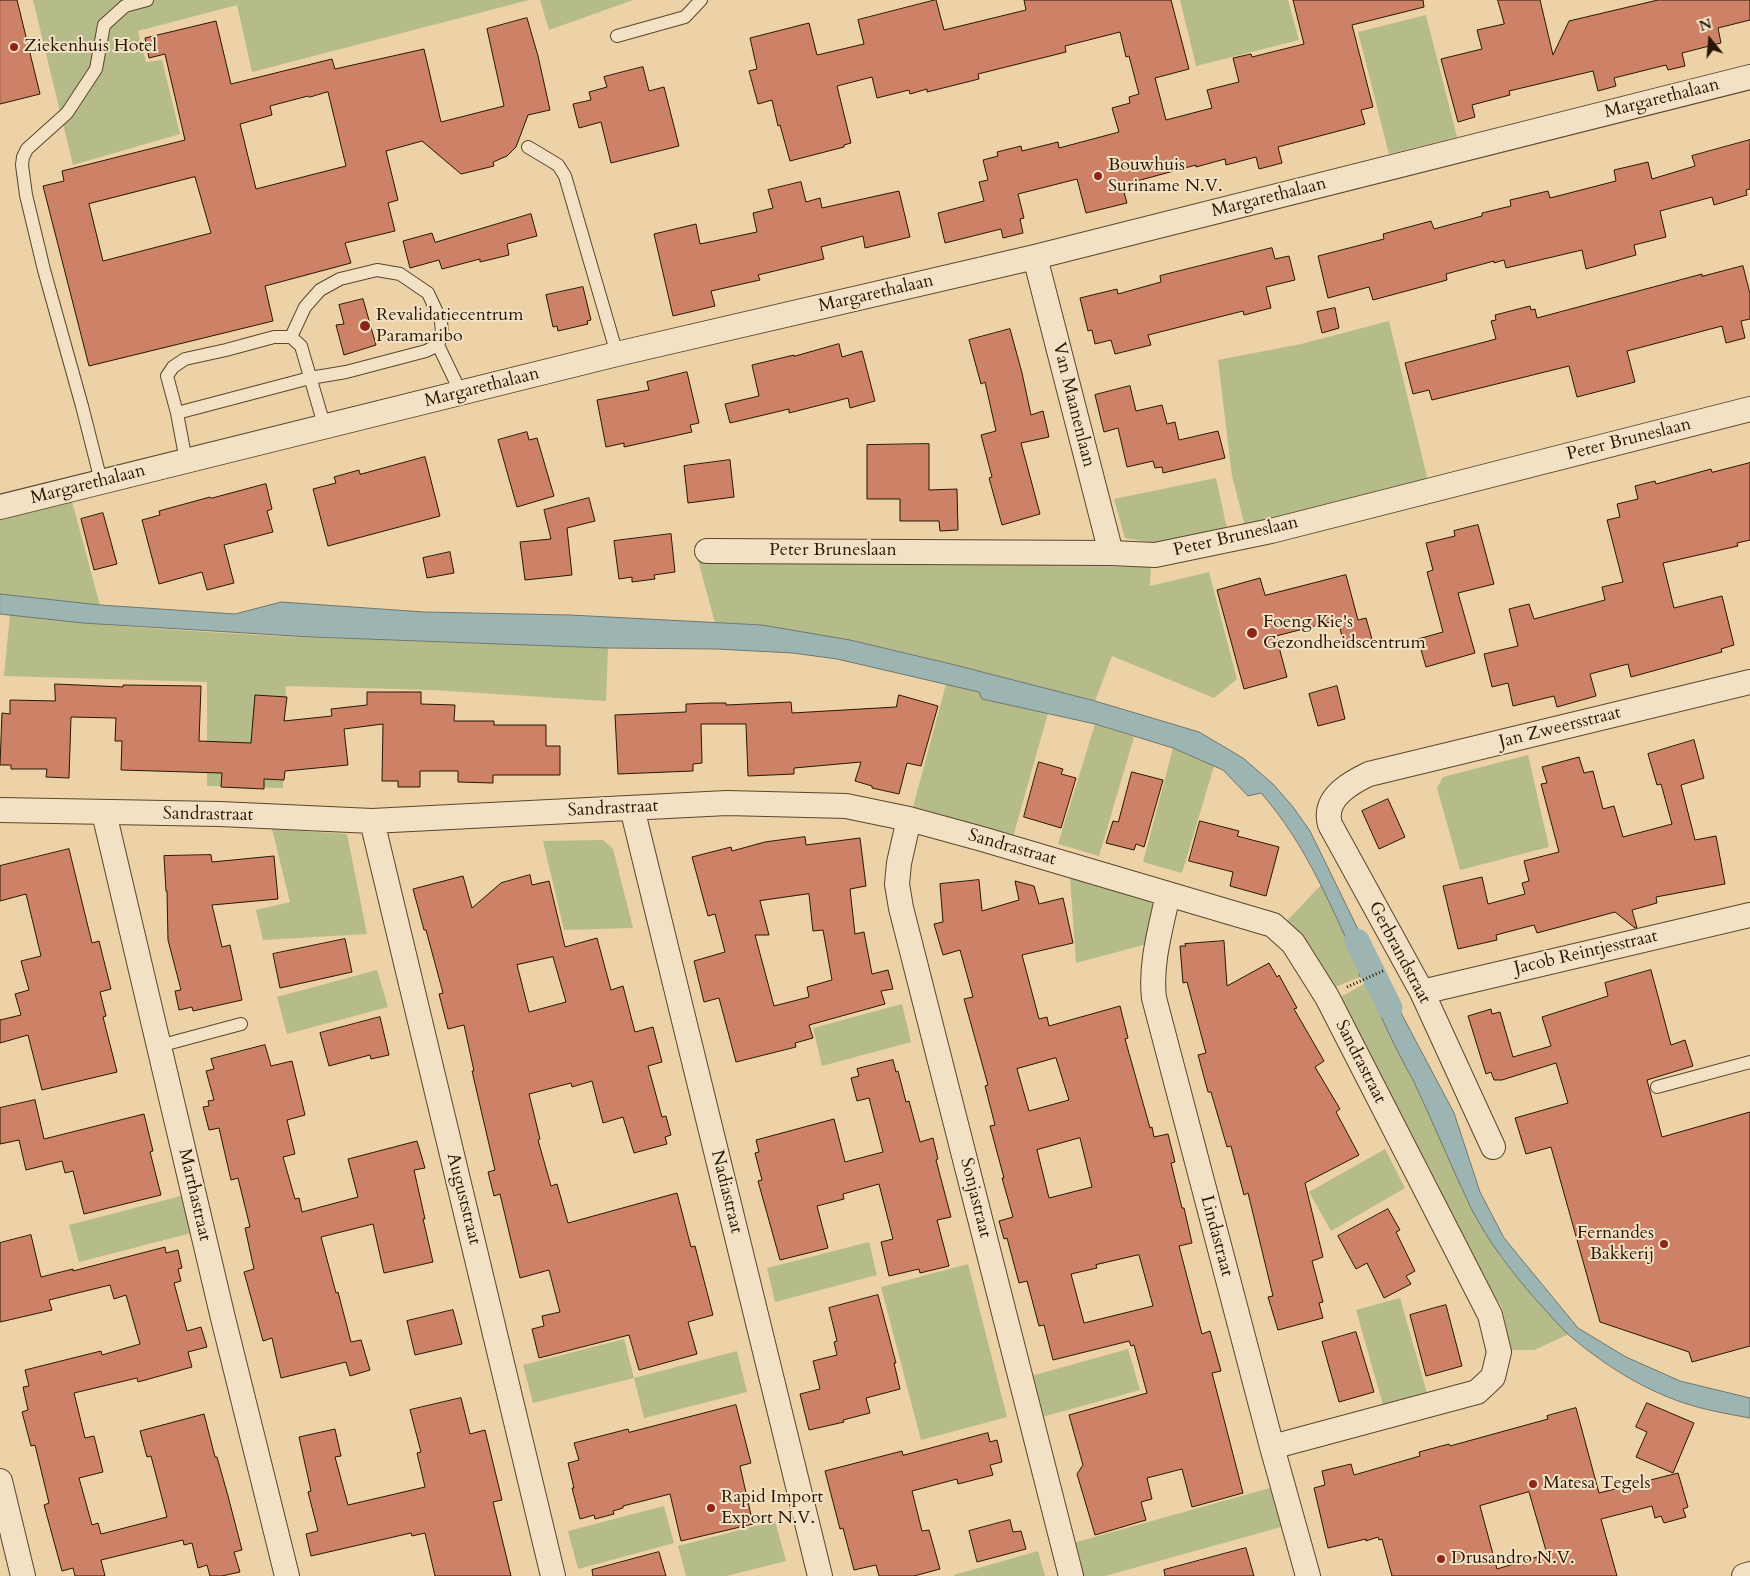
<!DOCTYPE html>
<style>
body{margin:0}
#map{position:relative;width:1750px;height:1576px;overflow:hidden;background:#edd1a7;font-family:Cardo,serif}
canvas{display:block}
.north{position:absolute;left:1685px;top:15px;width:50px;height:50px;-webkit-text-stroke:4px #f3e1c6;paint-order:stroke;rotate:343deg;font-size:14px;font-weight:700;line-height:20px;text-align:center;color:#291702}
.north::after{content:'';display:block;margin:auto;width:18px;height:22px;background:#291702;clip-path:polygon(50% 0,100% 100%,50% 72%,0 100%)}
</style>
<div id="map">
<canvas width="1750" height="1576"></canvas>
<div class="north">N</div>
</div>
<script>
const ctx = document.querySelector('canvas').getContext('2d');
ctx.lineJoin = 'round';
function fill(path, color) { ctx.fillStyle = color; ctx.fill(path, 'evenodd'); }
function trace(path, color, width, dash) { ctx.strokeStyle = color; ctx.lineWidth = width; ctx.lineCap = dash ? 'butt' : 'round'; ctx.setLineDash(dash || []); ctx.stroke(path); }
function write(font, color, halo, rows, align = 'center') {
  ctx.font = font + ' Cardo,serif'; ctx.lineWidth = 4; ctx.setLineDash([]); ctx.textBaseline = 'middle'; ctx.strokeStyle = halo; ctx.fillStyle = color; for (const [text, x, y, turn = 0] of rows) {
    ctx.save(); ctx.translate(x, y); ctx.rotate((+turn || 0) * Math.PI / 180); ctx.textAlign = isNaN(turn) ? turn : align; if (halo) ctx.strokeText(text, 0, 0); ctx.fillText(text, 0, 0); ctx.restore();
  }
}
const green = new Path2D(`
 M33,0h496l-277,72 -15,-67 -99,26 8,31 16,-2 18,74 -107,31z
 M540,0h93l-84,30z
 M1180,0h108l11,40 -103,26z
 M1426,15l31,122 -68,17 -31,-122z
 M1389,321l39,160 -183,45 -13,-50 -14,-116 83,-16z
 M1216,478l11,51 -67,15 -35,-6 -11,-39z
 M71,498l29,107 -100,-11v-79z
 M698,560l453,7 -1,19 59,-14 28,107 -23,19 -102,-42 -17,45 -144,-37 -101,-24 -88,-15 -47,-2z
 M10,615c198,23 398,25 598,33l-2,53 -174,-11 -146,-4 -3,102 -76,-2v-104l-203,-6z
 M946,684l34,8 3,7 65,14 -35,124 -101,-26z
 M1095,724l39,13 -35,119 -41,-12z
 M1173,748l41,18 -32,107 -39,-11z
 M1528,755l21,92 -89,23 -23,-82 6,-11z
 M272,829l75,5 20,100 -104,6 -7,-30 34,-8z
 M603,840l10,9 20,79 -69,2 -21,-89z
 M1070,878l73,19 14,10 -3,35 -78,21z
 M1321,885l41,86 -3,3 1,3 -30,12 -46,-65z
 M377,970l11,37 -101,27 -10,-37z
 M1371,980l-1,3 26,63 103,209 26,32 44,47 -35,16h-23l-9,-43 -20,-31 -145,-277z
 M902,1004l9,38 -89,24 -9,-38z
 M1385,1149l20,39 -74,43 -22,-39z
 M185,1195l10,37 -116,30 -10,-37z
 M869,1242l8,33 -102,27 -8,-34z
 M968,1264l39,153 -86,23 -40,-153z
 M1400,1298l27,95 -44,12 -27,-95z
 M624,1339l10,39 103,-27 10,41 -103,26 -10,-40 -101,25 -10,-38z
 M1128,1349l12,41 -98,27 -11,-41z
 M1270,1488l11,39 -176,49h-23l-9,-33z
 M664,1506l10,37 -96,26 -10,-38z
 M775,1521l11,40 -60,15h-40l-8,-30z
 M1038,1551l7,25h-91v-1z`);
const water = new Path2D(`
 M0,594l100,11 135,9 46,-12 143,10 146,3 192,10 88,15 101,24 144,37 104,31 44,26 31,27 19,22 17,24 65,133 4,-1 2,5 -21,9 -1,-3 2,-3c-29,-62 -54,-126 -100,-178l-13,3 -25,-26 -50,-22 -78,-24 -113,-25 -3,-7 -142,-33 -44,-6 -77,-4 -108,-1 -297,-11 -228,-14 -83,-9z
 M1379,977l4,2 71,134 26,79 24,46 74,90 48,29 54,24 70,17v20c-22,-4 -45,-8 -66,-15 -42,-14 -81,-39 -114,-67 -11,-10 -21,-22 -31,-33 -26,-29 -50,-60 -68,-95 -20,-42 -38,-86 -58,-128 -9,-16 -46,-85 -42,-100z`);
const canal = new Path2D(`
 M1357,941l33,67`);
const building = new Path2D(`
 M0,0h17l23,94 -40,10z
 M936,0l8,30 82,-20 -2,-10h147l18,69 -34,9 11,42 46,-12 -5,-18 32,-8 -6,-24 18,-4 1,3 52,-13 -11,-44h130l1,7 -72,18 21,82 -12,3 4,14 -87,23 4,16 -23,6 -3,-12 -30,8 -1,-6 -29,8v-2l-74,20 5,18 -41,10 -9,-34 -59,15 6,24 -4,1 3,14 -20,5 -2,-9 -56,14 -7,-30 46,-12 -5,-19 9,-2 -5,-20 15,-4 -1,-4 24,-6 1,5 36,-9 1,6 60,-16 -7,-24 18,-5 -1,-6 10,-3 -10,-38 -3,1 -6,-25 -55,14 1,6 -88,22 1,5 -52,13v-3l-17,5 -1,-4 -32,8 -5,-21 -35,9 14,57 -7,2v2l-54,14 -10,-36 -2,1 -6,-26 -14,4 -9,-33 8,-2 -7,-31 59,-15 8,32 47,-11 -6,-24z
 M1498,0h42l13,55 16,-34 89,-21h92v20l-32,8 3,15 -39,10 3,13 -17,4 -2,-5 -52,13 2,8 -18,5 -5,-20 -84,20 1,4 -38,10 3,12 -17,5 -17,-63 41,-10 -5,-19 27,-6z
 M527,18l11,38 12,54 -22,5 -12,32 -9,9 -14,6 1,4 -33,8 -39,-33 -36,10 12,49 -10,3 7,28 -50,12 6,20 -86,23 8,35 -184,45 -46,-180 21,-5 -2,-10 123,-31 -20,-86 -16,4 -4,-20 71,-17 15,63 101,-25 3,10 89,-20 17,73 63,-16 -17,-77zM328,92l18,74 -90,23 -16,-65 32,-9 -2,-9 38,-10 1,1zM195,177l16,56 -108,28 -14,-57z
 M643,67l6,24 15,-4 15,59 -68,17 -10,-41 -22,6 -6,-24 18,-4 -2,-8 18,-5 -3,-10z
 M1750,140v49l-4,1 1,5 -33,10 -2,-8 -52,14 6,26 -32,8 2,10 -50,14 -4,-19 -76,18 -2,-8 -10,3v-2l-48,13 1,6 -74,20 -4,-13 -41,11 -10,-42 66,-17 -1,-5 48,-13 3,8 48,-13v-3l29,-7 -1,-6 38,-9 2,7 66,-17 -2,-11 34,-8 4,17 43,-13 -3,-10z
 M801,182l5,20 14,-4 2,10 77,-17 11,46 -45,11 -2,-12 -42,11 3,12 -66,16 2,5 -49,11 4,15 -42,10 -19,-82 42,-10 4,20 57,-12 -4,-19 20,-5 -5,-18z
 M531,214l6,22 -30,8 2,11 -29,7v-3l-38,10 -3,-9 -29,8 -7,-27 29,-8 3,9z
 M1272,248l3,11 14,-3 6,24 -29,7 5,21 -27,7 -1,-4 -95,24 3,10 -36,9 -4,-14 -16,4 -3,-14 -4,1 -8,-33 37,-9 1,5 43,-12 -1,-6z
 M1743,266l7,28v25l-9,2 4,17 -19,5 -4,-17 -95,25 8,31 -58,15 -8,-31 -137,34 -3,-10 -16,4 -8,-31 91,-24 -5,-18 5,-1 -1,-5 35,-9 1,4 4,-1 2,9 165,-44v2z
 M583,287l8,33 -4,1 1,3 -30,7 -1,-5 -4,1 -7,-32z
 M363,299l13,46 -32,10 -8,-30 8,-1 -5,-19z
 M1335,308l4,20 -17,5 -5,-21z
 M1010,329l12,44 9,42 12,-4 6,26 -28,6 19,71 -38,11 -13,-47 3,-1 -11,-42 15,-4 -11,-49 -4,2 -12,-44z
 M839,344l3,13 20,-6 13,50 -25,7 -2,-10 -59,15v-4l-59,14 -5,-19 34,-8 -7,-31 42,-10v1z
 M687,372l12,51 -9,2 2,7 -68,15v-4l-18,4 -9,-47 52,-10 -2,-8z
 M1130,386l6,25 26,-6 5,19 8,-2 4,18 39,-9 7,27 -62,15 -1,-6 -7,1 -2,-7 -26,6 -9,-39 -14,4 -9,-37z
 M527,432l2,8 8,-2 17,58 -37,11 -19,-67z
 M929,444v46l28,-1 1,41 -18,1 -1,-10h-39v-22h-33v-54z
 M425,457l15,59 -112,30 -15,-57 23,-6 -2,-6 25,-7 1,4z
 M730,460l4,37 -46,6 -4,-37z
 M1750,463v77l-13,3 1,3 -75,17 11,45 48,-12 12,49 -13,4 1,3 -91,25 -3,-13 -38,10 6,22 -39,11 -3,-11 -41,10 -5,-23 -16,4 -8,-33 34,-8 -9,-37 20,-5 5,15 71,-19 -3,-13 21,-5 -16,-62 13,-3 -3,-13 21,-5 -3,-13 20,-5 1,3 55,-15 1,3z
 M266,484l6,25 -5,2 6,21 -49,13 10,38 -27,7 -5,-18 -43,12 -17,-64 18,-5 -1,-4 51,-14 1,1z
 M589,498l6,23 -28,7 5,47 -47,5 -5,-38 31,-3 -7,-29z
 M103,513l14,51 -23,6 -13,-51z
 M1478,525l16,59 -36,9 17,60 -49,14 -8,-28 25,-7 -16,-60 6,-2 -7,-27 29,-7 -1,-5z
 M671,534l4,38 -21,3 1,4 -23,3v-5l-13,2 -5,-38z
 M450,552l4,21 -27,5 -4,-20z
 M1346,575l12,45 8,-2 6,21 -28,6 -6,-25 -62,16 11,41 -43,12 -27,-99 43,-12 5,17z
 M55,684l68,3v-2l78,1 -2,55 52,2 4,-48 32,2 -3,24 48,-5 -1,-7 36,-4v-13h54v12l34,1 -1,16h40v4h52v21h14v29h-67v8l-35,-1v-11h-38v16h-22v-6h-16l1,-57 -39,5 4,36 -63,6 -1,9 -20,-1v10l-43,-2 1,-14 -101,-3 1,-29h-7l1,-23 -45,-1 -2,61 -23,-1 1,-8h-36v-4h-11l2,-52 8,1v-14l45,1z
 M1337,686l8,33 -27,7 -9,-32z
 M899,695l39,11 -17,60 -14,-3 -8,31 -27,-6v-2l-17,-5 6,-19 -67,6v6l-46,2 -2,-52h-45l1,39 -9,1v7l-75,3 -3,-59 71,-3v-8l25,-1h15v2l65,-3 1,11 104,-6z
 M1694,740l10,38 -23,7 14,55 21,-4 9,48 -69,13 1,6 -25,7 5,18h-2l-20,-16 -78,21 -3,-8 -38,10 1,5 -39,9 -15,-63 39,-9 6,27 37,-10 -3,-11 7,-2 -5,-20 35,-9 -18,-68 6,-1 -5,-16 37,-10 5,16 9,-2 10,38 11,-3 9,31 49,-13 -11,-40 -4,1 -9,-31z
 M1039,762l24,7 -2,5 15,4 -15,50 -37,-11z
 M1132,772l31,8 -19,67 -8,-3 -2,6 -28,-7 7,-22 5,1z
 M1388,799l17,38 -26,12 -17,-38z
 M1200,821l39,10 -2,5 42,11 -13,49 -36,-10 3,-14 -44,-11z
 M805,837l1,8 54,-7 6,48 -16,3 5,45 9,-2 8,42 16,-4 5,19 -12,2 4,13 -76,21 4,13 -18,5 1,4 -60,15 -17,-64 -15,4 -10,-41 31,-9 -10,-38 -7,2 -16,-59 39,-10 1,4 33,-9zM809,894l4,37 10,-1 9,50 -25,7 2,10 -35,9 -19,-71h14l-9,-34z
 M69,849l23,94 7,-2 12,48 -11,3 6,24 -3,1 14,55 -75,18 -14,-55 -28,8v-23l21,-5 -6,-21 14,-4 -8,-29 20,-5 -15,-62 -26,7v-35z
 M211,855l1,7 62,-6 4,43 -66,6 10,42 8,-2 12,55 -49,11 -1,-4 -13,3 -4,-19 6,-1 -13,-50 -1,-49h-1l-2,-35z
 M530,875l2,10 17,-4 16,66 32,-9 14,52 12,-4 12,46 18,-5 9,35 -14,4 14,51 4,-1 5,19 -6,2 2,7 -33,9 -11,-36 -20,6 -11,-42 -20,6 -1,-4 -42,11 11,45 -2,1 13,46 6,-2 11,39 109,-30 14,54 4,-1 18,69 -25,7 9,32 -58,16 -10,-35 -90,23 -7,-29 12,-3 -2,-10 18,-4 -11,-42 -29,8 -20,-84 -6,2 -6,-24 7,-2 -23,-99h2l-10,-46 -16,4 -9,-35 4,-1 -17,-63h-2l-11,-41 50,-13 9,32 29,-25zM553,957l13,45 -37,10 -12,-47z
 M979,880l3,31 37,-11 -4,-19 19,5 5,18 24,-6 10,45 -51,12 17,64 8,-2 2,9 71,-20 8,32 -3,1 25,89 2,-1 2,10 14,-3 7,28 -4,1 11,45h2l8,35 -13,3 23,88 8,-3 11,40 -9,2 31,120 -51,14 -10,-38 -35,9 5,21 -11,3 5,18 -51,15 -18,-61 6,-9 -14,-50 78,-22 -13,-48 -3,1 -2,-5 -76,19 -9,-35 -5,1 -12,-45 -8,2 -12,-45 -3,1 -5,-18 14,-4 -11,-39h2l-14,-52 5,-1 -10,-39 3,-1 -24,-86 9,-2 -13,-47 -17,5 -9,-31 9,-2 -3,-38zM1056,1058l13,42 -40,11 -12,-42zM1080,1138l12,49 -43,11 -12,-48zM1139,1255l14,51 -69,17 -13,-49 26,-6 -1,-3z
 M345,939l7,33 -72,16 -7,-34z
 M1224,941l3,45 42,-23 8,14 2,-2 18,33 -3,1 30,52 -9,6 25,42 -4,3 23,43 -54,28 18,74 -11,4 11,41 -4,1 4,15 -45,12 -10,-33 5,-1 -25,-103 -4,2 -13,-49 -4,1 -16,-55h-3l-10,-37 8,-2 -19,-71 -4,1 -3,-37h6l-1,-2z
 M1651,970l20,75 14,-5 8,26 -46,14 15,57 88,-25v234l-58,16 -3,-10 -89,-30 -49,-175 -25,7 -11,-36 53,-15 -12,-40 -54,17h-8l-3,-8 -5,2 -18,-58 23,-7 1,5 8,-2 13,45 38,-11 -9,-29 66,-21 -3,-13z
 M380,1017l9,38 -18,4 -1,-4 -41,11 -9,-33z
 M265,1045l6,21 21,-5 13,54 -18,5 8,34 -12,3 12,42 4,-1 3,14 56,-15 -10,-38 69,-18 8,27 -11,2 11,49h-2l10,43 -49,11 -11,-49 -52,13 15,56 2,-1 13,50 10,-2 9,30 -20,6 -4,-14 -65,16 -9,-40 -9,3 -19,-69 10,-3 -9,-41 5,-1 -12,-49 -7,2 -12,-52 -10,2 -6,-23 6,-1 -1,-5 6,-1 -8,-29 8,-2 -3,-10z
 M893,1060l3,12 2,-1 8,31 3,-1 11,41 13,-4 5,21 -2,1 15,57 -14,3 12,46 -29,7 -1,-4 -30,7 -8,-34 12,-3 -14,-55 -36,10 1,5 -27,7 11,42 -48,12 -22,-79 4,-1 -7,-27 4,-1 -3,-12 78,-21 11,43 38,-10 -14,-54 -12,3 -6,-23 8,-2 -2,-7z
 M35,1100l9,39 100,-25 9,37 -3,1 11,43 -77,19 -11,-43 -8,2 -3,-12 -36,9 -7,-30 -19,4v-36z
 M1388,1209l12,21 -4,2 19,39 -9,5 5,8 -27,14 -17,-35 -11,6 -18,-33z
 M31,1235l10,42 32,-8v2l92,-24 1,6 12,-3 4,18 -4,1 3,12 -7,2 13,48 14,-4 6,20 -19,5 4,15 -54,15 -1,-4 -63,15 11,45 9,-2 9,36 -24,6 13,47 6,-2 3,11 66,-17 -16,-61 -4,1 -7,-26 64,-17 11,43h2l11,39 14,54 -8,2 6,20 -18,4h-12l-3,-11 -9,3 -6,-25 -8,2 -1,-5 -82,20 4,16h-30l-2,-8 -11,3 -18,-66 5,-2 -14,-58 -4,1 -9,-34 6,-2 -5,-23 6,-1 -4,-16 76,-19 1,4 38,-11 -14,-49 -12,4 -4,-14 -61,15 3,10 -52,12v-79z
 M878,1295l18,68h-2l6,26 -34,9 4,15 -27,7 1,2 -35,8 -9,-36 20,-5 -7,-28 24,-6 -3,-13 3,-1 -8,-33z
 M1446,1305l16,61 -36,10 -16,-61z
 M453,1310l9,34 -47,11 -8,-34z
 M1356,1332l18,60 -35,10 -17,-60z
 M461,1398l9,36 15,-4 17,70 -9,2 18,74h-76l-10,-43 -13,3 -1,-3 -100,23 -5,-22 12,-3 -10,-39 3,-1 -12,-54 36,-8 6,27 -6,1 13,48 77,-18 -8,-34 4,-1 -11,-42z
 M1647,1403l47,20 -21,50 -37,-16 11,-25 -11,-5z
 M736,1405l15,58 -11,3 13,58 -72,17 -11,-47 -47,12v2l-10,3 1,3 -19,5 -1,-4 -14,4 -8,-31h2l-6,-25 11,-3 -5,-17 54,-14 1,3z
 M1576,1408l23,85 79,-20 10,34 -5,2 3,8 -22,6 -3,-7 -6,2 -3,-12 -51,13 16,57h-225l-10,-37 -3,1 -1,-3 -12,4v-2l-38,9 -14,-60 11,-3 -3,-14 29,-7 3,11 66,-19 -1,-4 30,-8 1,2 98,-27 -1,-3zM1529,1492l18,62 -50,15 -17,-63z
 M988,1433l2,9 7,-2 5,22 -12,3 3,10 -35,9 -1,-5 -45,12 10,40 7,-1 11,39 -26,7h-35l-3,-11 -22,5 -11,-42 -3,1 -15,-58 77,-20 1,4z
 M1010,1520l3,12 8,-1 5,18 -49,13 -8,-31z
 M1246,1548l8,28h-89l-1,-6z
 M659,1552l7,24h-73l-1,-6z`);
const path = new Path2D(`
 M1347,987l38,-17`);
const service = new Path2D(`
 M617,36l68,-19 16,-17
 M528,147l30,18 7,11 52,178
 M438,345l23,48
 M177,413l133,-35 36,-6 80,-21 12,-6 4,-11 -1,-13 -13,-28 -28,-19 -23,-4 -37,9 -20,11 -15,17 -14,30
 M186,461l-9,-48 -10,-37 6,-9 12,-8 41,-9 48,-13h17l10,9 24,82
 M101,481l-19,-75 -38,-136 -18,-75 -4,-30 1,-8 4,-8 40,-36 29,-44 8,-44 21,-19 22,-6
 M159,1046l82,-22
 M1657,1087l93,-25`);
const minor = new Path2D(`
 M1035,257l76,296
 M0,507l617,-153 418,-97 715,-180
 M707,551l404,2 44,2 116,-24 479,-122
 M632,808l188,768
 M0,810l220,4 152,7 355,-18 119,3 63,13 73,20 291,86 20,18 34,54 163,318 9,37 -6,25 -16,15 -205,55
 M104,813l118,501 65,262
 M909,819l-10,44 -2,21 4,24 170,668
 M372,821l181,755
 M1168,894c-7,34 -18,69 -14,104l118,449 36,129
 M1422,992l328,-77
 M1493,1147l-71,-155 -89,-162c-2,-3 -4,-8 -4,-11 -3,-23 23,-37 40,-45l381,-92
 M0,1481l23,95
 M1744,1576l6,-2`);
const markers = [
 [14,47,5,"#8f2418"],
 [1098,176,5,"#8f2418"],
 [365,326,6,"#8f2418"],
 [1252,633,6,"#8f2418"],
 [1664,1244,5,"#8f2418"],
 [1533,1484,5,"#8f2418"],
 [711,1508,5,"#8f2418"],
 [1441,1559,5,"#8f2418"]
];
const poiNames = [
 ["Ziekenhuis Hotel",24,47],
 ["Bouwhuis",1108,166],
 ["Suriname N.V.",1108,187],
 ["Revalidatiecentrum",376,316],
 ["Paramaribo",376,337],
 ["Foeng Kie's",1263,623],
 ["Gezondheidscentrum",1263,644],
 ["Fernandes",1654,1234,"right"],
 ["Bakkerij",1654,1255,"right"],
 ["Matesa Tegels",1543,1484],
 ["Rapid Import",721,1498],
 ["Export N.V.",721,1519],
 ["Drusandro N.V.",1451,1559]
];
const streetNames = [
 ["Margarethalaan",1662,99,-14],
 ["Margarethalaan",1269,198,-14],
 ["Margarethalaan",876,294,-13],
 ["Margarethalaan",482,388,-14],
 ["Van Maanenlaan",1073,405,76],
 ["Peter Bruneslaan",1629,440,-14],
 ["Margarethalaan",88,485,-14],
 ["Peter Bruneslaan",1236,537,-13],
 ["Peter Bruneslaan",833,551],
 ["Jan Zweersstraat",1560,728,-14],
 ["Sandrastraat",613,809,-3],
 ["Sandrastraat",208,815,1],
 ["Sandrastraat",1012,848,16],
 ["Gerbrandstraat",1399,953,62],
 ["Jacob Reintjesstraat",1586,953,-13],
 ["Sandrastraat",1360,1062,63],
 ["Nadiastraat",726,1192,76],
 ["Marthastraat",194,1195,77],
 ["Sonjastraat",975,1198,76],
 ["Auguststraat",463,1199,76],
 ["Lindastraat",1216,1236,75]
];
fill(green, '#b5bc89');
fill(water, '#9db5b2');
trace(water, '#6f766c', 1);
trace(canal, '#9db5b2', 25);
fill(building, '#cd8167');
trace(building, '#291702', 1);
trace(service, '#5a462b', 14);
trace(minor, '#5a462b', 26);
trace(path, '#291702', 3, [1, 2.5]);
trace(service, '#f3e1c6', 12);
trace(minor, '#f3e1c6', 24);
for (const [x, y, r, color] of markers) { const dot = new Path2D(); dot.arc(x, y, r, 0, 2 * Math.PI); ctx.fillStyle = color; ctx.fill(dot); trace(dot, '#f3e1c6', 2); }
write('18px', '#291702', '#f3e1c6', poiNames, 'left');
write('18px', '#291702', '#f3e1c6', streetNames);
</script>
